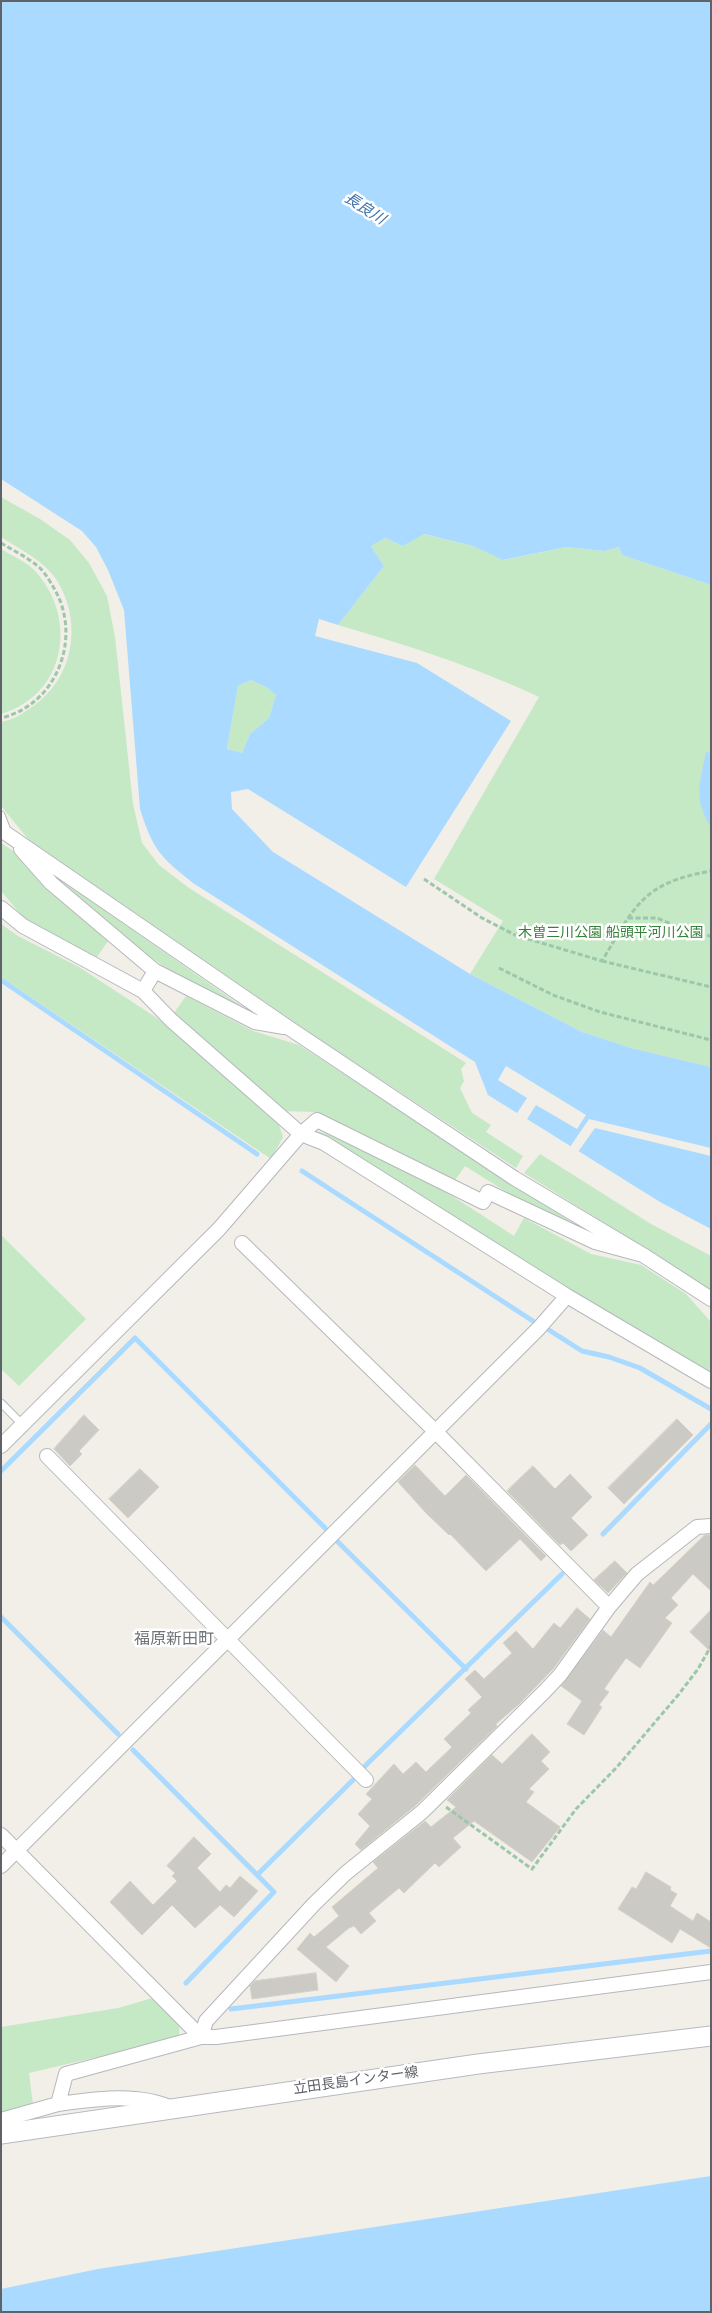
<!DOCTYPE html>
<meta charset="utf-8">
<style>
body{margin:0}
#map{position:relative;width:712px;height:2313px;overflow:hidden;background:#f1efe8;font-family:Overpass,sans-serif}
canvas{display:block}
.frame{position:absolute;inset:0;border:2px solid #5f6368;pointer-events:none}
</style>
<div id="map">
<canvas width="712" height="2313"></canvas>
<div class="frame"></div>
</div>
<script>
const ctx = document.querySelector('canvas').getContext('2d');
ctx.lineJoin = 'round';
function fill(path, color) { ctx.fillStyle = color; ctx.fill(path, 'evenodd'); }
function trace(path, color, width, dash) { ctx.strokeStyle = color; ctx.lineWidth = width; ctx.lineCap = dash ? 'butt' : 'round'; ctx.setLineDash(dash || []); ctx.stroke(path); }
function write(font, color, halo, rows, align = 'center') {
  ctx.font = font + ' Overpass,"Noto Sans JP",sans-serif'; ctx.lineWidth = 5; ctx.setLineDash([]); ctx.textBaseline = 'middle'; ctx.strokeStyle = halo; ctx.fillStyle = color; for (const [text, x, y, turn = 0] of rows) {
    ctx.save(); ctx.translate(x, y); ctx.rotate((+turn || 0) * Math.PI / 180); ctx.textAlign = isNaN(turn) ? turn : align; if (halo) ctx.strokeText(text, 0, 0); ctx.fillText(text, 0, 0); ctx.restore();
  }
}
const green = new Path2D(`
 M1,497l39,22 30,21 19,23 18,33 8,41 18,167 9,39 17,22 30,23 277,175 -5,6 3,12 -4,7 12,25 19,12 -5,7 37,24 -7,12 -200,-131 -287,-197 -28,-34v-84c12,-2 21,-8 31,-15 41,-28 51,-82 26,-125 -13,-21 -37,-32 -57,-45z
 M423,534l50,12 31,14 62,-13 38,4 15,-4 3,8 89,30v482l-80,-19 -49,-16 -112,-58 33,-53 -69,-42 105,-182c-66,-31 -130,-51 -201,-72l46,-59 -13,-20 14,-8 18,8z
 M1,549c11,7 27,13 35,23 42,47 30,123 -35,142z
 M251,680l15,7 10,8 -7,23 -19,16 -8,19 -15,-4 11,-63z
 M243,764l2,15 -16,2 -2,-16z
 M1,843l12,8 33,38 62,52 -13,19 -67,-37 -27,-32z
 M56,877l194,135c-14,-6 -29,-11 -42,-18 -51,-29 -111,-75 -152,-117z
 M1,924l17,12 61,31 87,57 113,101 4,12 -12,22 -270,-182z
 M186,996l67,35 46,14 288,187 -50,-21 -72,-45 -12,17 -139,-71 -29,-1 -111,-98z
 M314,1130c72,21 137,65 200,106l10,-18 67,36 50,11 45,29 25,28v50c-137,-73 -266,-159 -397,-242z
 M540,1154l111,70 60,32v34l-187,-117z
 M1,1235l85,84 -67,67 -18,-17z
 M156,1997c11,12 29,23 22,41l-149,35 4,32 -32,10v-88l117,-19z`);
const water = new Path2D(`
 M1,1h710v584l-89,-30 -3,-8 -15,4 -38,-4 -63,13 -30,-14 -49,-12 -21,12 -18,-8 -14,8 13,20 -46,59 -19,-6 -4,17 102,27 94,58 -105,166 -158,-98 -17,3 1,17 41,43 197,122 112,58 49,16 80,19v162l-51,-27 -133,-83 9,-14 41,24 9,-14 -80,-49 -8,14 29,18 -10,15 -29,-18 -13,-33 -282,-179c-33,-26 -40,-33 -53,-74l-16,-199 -16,-40 -12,-23 -14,-16 -81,-52zM251,680l15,7 10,8 -7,23 -19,16 -8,19 -15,-4 11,-63z
 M706,752l5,1v74c-18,-29 -11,-44 -5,-75z
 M711,2176v136h-710v-23l97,-20z`);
const pier = new Path2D(`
 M589,1119l122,29v8l-116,-28 -17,24 -8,-5z`);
const stream = new Path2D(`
 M1,980l256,174
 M302,1171l234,152
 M549,1330l33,21 27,6 31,11 71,41
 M1,1471l134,-133 190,190
 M603,1534l108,-110
 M337,1541l129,128
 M1,1617l117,117
 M133,1750l141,142 -88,91
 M364,1767l198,-193
 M257,1875l96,-95
 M231,2009l480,-58`);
const building = new Path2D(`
 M84,1415l15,15 -20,21 3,3 -12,12 -16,-17z
 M677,1419l16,16 -69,69 -16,-16z
 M415,1465l30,31 21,-21 80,81 -5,5 -21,-22 -34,32 -36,-37 -1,1 -23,-22 -28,-31z
 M533,1466l22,23 15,-15 22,23 -21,21 17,17 -17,16 -8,-8 -3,2 -53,-54z
 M140,1469l19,18 -31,31 -19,-19z
 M705,1535h6v56l-18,-17 -22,24 7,7 -13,13 7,5 -32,45 -14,-10 -22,31 5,3 -10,13 3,2 -18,28 -17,-11 15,-23 -21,-15 42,-56 8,7 39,-55 3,3z
 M615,1561l12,12 -19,20 -14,-13z
 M577,1608l13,11 -37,50 -34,35 -23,20 1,2 -82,80 -54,44 -6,-6 15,-18 -12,-12 14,-15 -6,-5 28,-30 9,10 13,-12 10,10 26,-25 -8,-8 27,-26 -3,-3 14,-13 -17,-18 10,-9 9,9 28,-26 -9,-10 13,-12 17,18 21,-26 6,5z
 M711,1610v42l-21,-20z
 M532,1734l18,18 -9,9 8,8 -20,20 5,3 -8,10 34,25 -28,35 -58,-41 -21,17 8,9 -22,20 -4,-4 -31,30 -5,-5 -30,25 7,8 -15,13 -7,-8 -5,2 -23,19 23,19 -13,16 -39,-33 13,-16 4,4 25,-21 -7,-9 46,-39 -5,-6 52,-41 6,6 25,-20 -9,-7 45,-45 10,9z
 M194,1837l17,17 -14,14 23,24 6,-7 4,3 10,-12 18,15 -24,26 -14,-12 -25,23 -23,-23 -30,30 -32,-33 20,-21 23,24 24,-24 -5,-5 3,-3 -8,-7z
 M646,1872l25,15 -1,3 7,4 -7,12 23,15 4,-8 14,9v26l-31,-19 -8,14 -54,-34 14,-22 4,2z
 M316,1973l2,17 -66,9 -2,-13 5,-5z`);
const path = new Path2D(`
 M1,543c13,8 28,15 39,25 6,6 11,15 15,22 27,48 2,115 -54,128
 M424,879l58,39 33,17 87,26c33,-55 40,-78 109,-90
 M628,918h29l38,16 16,2
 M602,961l109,26
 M499,968l54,27 47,17 111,28
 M446,1807l86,62 44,-60 41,-42 62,-73 19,-25 13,-23`);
const lane = new Path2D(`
 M1,815l7,18
 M1,1403l22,22`);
const street = new Path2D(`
 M1,830l288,198 225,150 129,77 68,44
 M21,849l30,34 104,88
 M1,908l22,18 120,65
 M242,1243l194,189 173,175
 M643,1255l-48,-13 -107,-50 -5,10 -166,-82 -16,14 23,9 243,153 144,85
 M1,1446l218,-217 82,-95 -130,-114 -28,-29 12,-20 100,51 29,5
 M47,1456l319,324
 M1,1835l200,202
 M1,1866l538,-538 28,-32
 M201,2037l5,-16 108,-117 32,-31 76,-61 122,-120 16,-17 49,-68 28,-33 60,-47 14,-1
 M58,2104c37,-5 81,-12 116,5
 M1,2120l57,-16 8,-30 135,-37h15l495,-65`);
const secondary = new Path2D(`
 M1,2134l477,-70 233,-28`);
const parkNames = [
 ["木曽三川公園 船頭平河川公園",611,934]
];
const streetNames = [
 ["立田長島インター線",356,2082,-8]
];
const waterNames = [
 ["長良川",364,210,33]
];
const quarterNames = [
 ["福原新田町",174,1641]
];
fill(green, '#c5e8c5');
fill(water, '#aadaff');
fill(pier, '#f1efe8');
trace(stream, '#aadaff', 5);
fill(building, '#cccac5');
trace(building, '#d6d1c6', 1);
trace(lane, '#b5b8bc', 9);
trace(street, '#b5b8bc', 16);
trace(secondary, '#b6babf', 21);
trace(path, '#9cc7a9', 3, [5, 2.5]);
trace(lane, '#fff', 7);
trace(street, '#fff', 14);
trace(secondary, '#fff', 19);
write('14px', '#348238', '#fff', parkNames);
write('14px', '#5f6368', '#fff', streetNames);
write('italic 15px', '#4174aa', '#fff', waterNames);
write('16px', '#70757a', '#fff', quarterNames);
</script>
